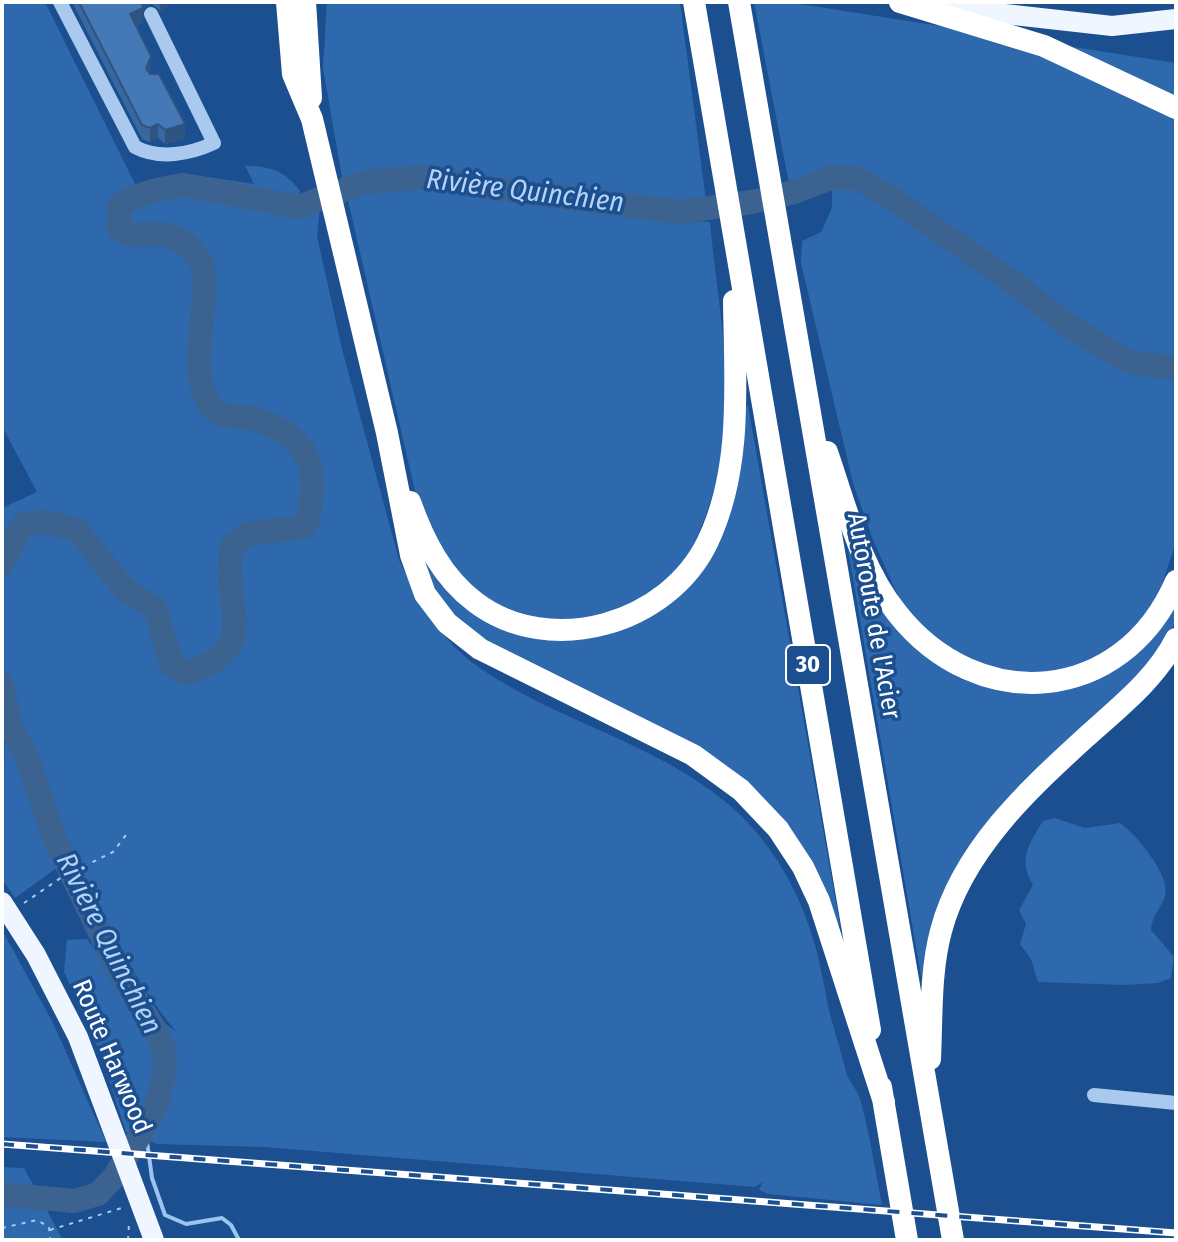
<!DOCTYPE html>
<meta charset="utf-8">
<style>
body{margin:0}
#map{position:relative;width:1178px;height:1242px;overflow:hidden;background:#1b4f8f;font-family:"Fira Sans Condensed",sans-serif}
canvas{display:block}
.frame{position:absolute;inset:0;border:4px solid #fff;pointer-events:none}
</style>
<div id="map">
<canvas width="1178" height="1242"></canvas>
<div class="frame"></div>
</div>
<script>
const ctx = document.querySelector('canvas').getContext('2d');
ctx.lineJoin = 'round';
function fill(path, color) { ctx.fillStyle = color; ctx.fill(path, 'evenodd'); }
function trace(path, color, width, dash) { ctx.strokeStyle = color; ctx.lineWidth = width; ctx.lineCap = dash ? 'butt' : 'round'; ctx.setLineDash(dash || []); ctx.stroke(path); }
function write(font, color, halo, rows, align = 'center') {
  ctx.font = font + ' "Fira Sans Condensed",sans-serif'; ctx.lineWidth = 7; ctx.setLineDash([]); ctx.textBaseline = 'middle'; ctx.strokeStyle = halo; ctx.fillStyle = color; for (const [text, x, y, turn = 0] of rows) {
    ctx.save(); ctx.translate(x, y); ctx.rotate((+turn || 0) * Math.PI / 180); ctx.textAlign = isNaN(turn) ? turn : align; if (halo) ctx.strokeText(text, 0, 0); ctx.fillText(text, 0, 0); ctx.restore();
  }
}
const green = new Path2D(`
 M2,2h43l92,186 51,-14 66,10 -9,-18c26,0 40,5 55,25l-2,22 22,-6 -3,29 25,113 57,211c18,38 43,82 78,106 81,57 184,77 258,144 52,48 79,113 90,180 4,27 15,55 21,82 3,10 11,17 14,27 10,34 15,71 22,106l-114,-11 -9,-4 4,-8 -8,5 -491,-40 -107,-3 -31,-12 -25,-77 -37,-83 3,-32 20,-1 43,59 47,34c-36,-40 -83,-128 -101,-178l-61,44 -13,-19 3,-147 -3,-224 35,-16 -35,-66z
 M327,2h353l26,199 -20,4 -46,-4 -13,16 83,5c7,81 27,167 9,248 -8,32 -19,69 -38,96 -45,62 -149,72 -206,23 -29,-24 -45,-64 -60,-98l-68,-295 23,-11 41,5 -8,-16 -60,9 -20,-115z
 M754,2h33l389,61v295l-25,2 -3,15 28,-2v169l-20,61 -38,43 -45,22 -39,7 -31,-1 -59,-28 -42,-41 -29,-65 -20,-57 -52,-220 1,-22 19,-9 11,-24v-35l-42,16z
 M748,406l92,519 -4,1 -86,-142 -39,-29 -41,-23 -200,-100 -32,-33 -17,-35 3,-9 114,83 48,1 47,-13 25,-13 35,-32 50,-174z
 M847,544l50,84 21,22 41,28 39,13 60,-2 118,-87v18l-16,35 -157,151 -77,169 -5,1z
 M1055,818l30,10 35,-5c16,11 51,53 45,73 -4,13 -13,19 -14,34l23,27 -3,21 -13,5 -32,2 -88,-3 -7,-23 -11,-15 6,-20 -7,-14 14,-25c-15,-25 -5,-40 10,-64z
 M2,930l51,93 53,119 -104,-5z
 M2,1167l22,1 39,72h-61z`);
const stream = new Path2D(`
 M145,1127l7,51 13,37 21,9 36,-6 9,7 8,15`);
const river = new Path2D(`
 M2,564l21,-40 25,-2 29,8 49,61 29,17 17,57 14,8c81,-24 33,-73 46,-127l15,-12 56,-7 4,-5c10,-40 9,-76 -32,-95 -9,-4 -19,-9 -29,-10 -20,-1 -31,2 -40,-19 -18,-41 5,-91 -4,-135 -34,-50 -60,-16 -83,-34v-23c18,-13 43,-18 65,-21l114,22 67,-25 64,-5 59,11 192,24 72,-10 42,-10 37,-14h26l36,21 125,87 45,36 50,31 18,9 45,6
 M2,684l8,41 15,28 31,89 61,126 40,65 8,20v18l-8,32 -12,24 -30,49 -17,18 -24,7 -72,-7`);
const path = new Path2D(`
 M24,903l38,-26 51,-25 13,-17
 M2,1228l35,-8 12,7 1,13
 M50,1230l75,-23
 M128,1240l1,-17`);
const minor = new Path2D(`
 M60,2l75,145c25,13 55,7 79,-4l-63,-129
 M1094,1095l82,8`);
const major = new Path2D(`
 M934,6l178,20 64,-7
 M2,902l34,53 42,82 76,203`);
const highway = new Path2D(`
 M287,2l6,72 19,45 75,314 24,122 14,39 22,29 33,26 213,106 48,35 37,39 25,38 16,34 65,201
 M305,2l6,96
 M694,2l176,1028
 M739,2l214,1238
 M900,2l144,44 132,62
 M827,452c19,55 33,115 70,161 81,103 226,92 279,-32
 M410,502c14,39 32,75 65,100 75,57 194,22 233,-61 35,-74 27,-160 26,-240
 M930,1059c2,-42 0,-87 11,-128 21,-80 86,-140 144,-193 33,-30 71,-59 91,-99
 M881,1087l26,153`);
const rail = new Path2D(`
 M2,1144l1174,89`);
const wall = new Path2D(`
 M72,2h95v5l-7,3 -8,-6 -6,1 -3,6v11l-7,4 15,44 -1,3 35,66 -20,5 -7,-6 -8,4 -8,-3z`);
const shadedWall = new Path2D(`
 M141,2h5v3l-3,6v11l-13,6v-14z
 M160,2h7v5l-7,3z
 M151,56v14l-5,13v-14z
 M158,124v14l-8,4v-14z
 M185,124v15l-20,5v-14z`);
const building = new Path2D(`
 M79,2h63l1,6 -13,6 21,42 -5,13 4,5h9l26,50 -20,6 -7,-6 -8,4 -8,-3z`);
const shields = [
 [808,665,44]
];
const shieldNames = [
 ["30",808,665]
];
const streetNames = [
 ["Autoroute de l'Acier",873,616,80],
 ["Route Harwood",111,1057,67]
];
const waterNames = [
 ["Rivière Quinchien",525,192,7],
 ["Rivière Quinchien",108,944,63]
];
fill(green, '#2e69ad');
trace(stream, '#9cc4f0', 4);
trace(river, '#3c6290', 24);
trace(path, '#a9c9ee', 2, [4, 6]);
trace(minor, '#a9c9ee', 14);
trace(major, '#f0f6ff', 20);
trace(highway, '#fff', 22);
trace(rail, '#fff', 7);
trace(rail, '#1b4f8f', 4, [12]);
fill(wall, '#3a679d');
fill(shadedWall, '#305480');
fill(building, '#4478b7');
trace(building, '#305480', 2);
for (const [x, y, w] of shields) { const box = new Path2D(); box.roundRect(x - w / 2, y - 20, w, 40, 6); ctx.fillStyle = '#1b4f8f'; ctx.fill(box); trace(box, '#fff', 2); }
write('bold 24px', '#fff', null, shieldNames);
write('26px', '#fff', '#1b4f8f', streetNames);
write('italic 28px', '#b5d3f5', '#1b4f8f', waterNames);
</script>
